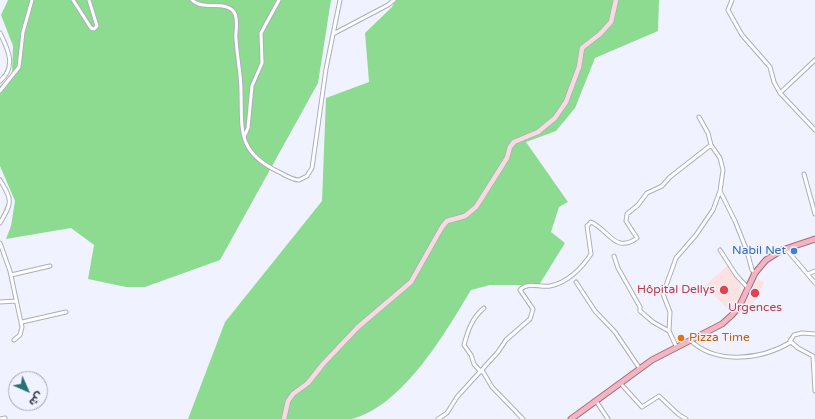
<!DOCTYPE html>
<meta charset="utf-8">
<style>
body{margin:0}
#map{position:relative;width:815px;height:419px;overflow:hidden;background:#f0f3ff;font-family:"Varela Round","Noto Sans Arabic",sans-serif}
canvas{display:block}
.north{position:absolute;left:8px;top:371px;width:40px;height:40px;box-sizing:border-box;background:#f0f3ff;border:1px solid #a5a7b0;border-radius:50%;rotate:135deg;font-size:11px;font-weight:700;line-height:16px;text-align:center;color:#343539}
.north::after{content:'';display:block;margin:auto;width:14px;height:18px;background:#267171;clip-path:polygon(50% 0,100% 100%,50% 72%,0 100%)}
</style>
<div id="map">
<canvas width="815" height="419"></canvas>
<div class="north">ش</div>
</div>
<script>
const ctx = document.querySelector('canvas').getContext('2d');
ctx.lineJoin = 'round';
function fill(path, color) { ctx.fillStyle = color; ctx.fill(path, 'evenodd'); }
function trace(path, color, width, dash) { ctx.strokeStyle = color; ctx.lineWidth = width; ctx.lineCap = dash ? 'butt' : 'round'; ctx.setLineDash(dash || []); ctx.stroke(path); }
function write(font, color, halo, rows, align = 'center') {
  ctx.font = font + ' "Varela Round",sans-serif'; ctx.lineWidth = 3; ctx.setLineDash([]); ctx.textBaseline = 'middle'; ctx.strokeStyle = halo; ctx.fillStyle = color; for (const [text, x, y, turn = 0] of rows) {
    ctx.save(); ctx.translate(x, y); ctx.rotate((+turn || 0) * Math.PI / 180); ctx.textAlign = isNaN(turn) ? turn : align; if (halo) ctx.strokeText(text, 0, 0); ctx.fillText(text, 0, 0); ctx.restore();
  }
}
const medical = new Path2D(`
 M728,265l12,13 1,15 -3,8 -7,11 -27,-26z
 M758,279l6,3 -12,25 -6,-3z`);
const forest = new Path2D(`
 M8,0h323l-13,83 -98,177 -75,27h-19l-38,-8 6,-34 -23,-17 -65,11 5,-13 4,-25 -15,-35v-80l12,-12 1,-28 -12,-31z
 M395,0h264l-1,31 -63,27 -20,50 -19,23 -30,11 42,60 -9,5 -8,25 14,11 -26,42h-49l-19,5c-26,43 -67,115 -119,129h-164l37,-97 97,-121 4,-103 43,-16 -4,-49 27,-26z`);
const street = new Path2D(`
 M73,0l18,28 3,1 3,-3 -8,-26
 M192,0c11,11 33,0 42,12 5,8 1,19 2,27 1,18 5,35 5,52 1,40 -4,61 38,81 6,3 13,8 20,8l8,-4 5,-8 14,-99 14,-69
 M732,0l-4,10 14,25 28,32 4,15 6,11 35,37
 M0,33c8,16 17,34 0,48
 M333,34l55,-29 6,-5
 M0,91l19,-24 4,-35 9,-32
 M780,93l35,-33
 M699,117l9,16 3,12 9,13 3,12 -3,21 15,30 12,30 5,19 3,3
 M244,137l4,-9 4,-42 10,-23 -1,-30 18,-33
 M804,174l11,40
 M0,180c13,21 12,22 0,43
 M0,243l10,28 12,56 -2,8 -6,5
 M786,249l29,34
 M720,250l16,25 12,13
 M614,256l4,12 22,39v4l13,11 16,9 7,15
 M808,274l7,-3
 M11,275l39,-9
 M576,282l19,29 20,21 25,37
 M0,302l16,-1
 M22,322l44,-10
 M669,331l1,-19 -7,-18 13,-36 20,-23 17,-25 7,-19
 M815,334l-13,-1 -8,2 -4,6 8,7 15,8 2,35
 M690,340c26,25 71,20 101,2
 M482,370l10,17 31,32
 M481,372l-7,-8 -3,-9 -7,-10c4,-15 8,-27 20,-37
 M621,384l21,23 17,-11 19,18 8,5
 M596,401l12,18
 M0,419l5,-1
 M438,419l9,-6 10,-16 41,-45 8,-12 24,-21 3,-10 -13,-19c8,-9 20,-2 30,-4 17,-3 32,-18 41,-32l-4,-28 4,-4c18,8 24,32 46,16l-11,-17 1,-7 11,-9 9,-12 15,-7 8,-9 41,-32`);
const secondary = new Path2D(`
 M284,419l4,-18 5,-7 15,-11 15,-19 35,-37 53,-45 31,-55 5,-6 18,-5 11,-9 31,-49 3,-11 4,-5 24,-10 17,-14 11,-16 13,-35 3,-19 18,-14 11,-12 5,-22`);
const primary = new Path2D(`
 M571,419l81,-59 70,-36 10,-9 8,-10 15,-32 11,-13 16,-10 33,-11`);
const markers = [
 [794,251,4,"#3f7fe0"],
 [724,290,5,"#e0444e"],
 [755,293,5,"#e0444e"],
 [681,338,4,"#e8710a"]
];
const shopNames = [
 ["Nabil Net",786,251]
];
const healthNames = [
 ["Hôpital Dellys",715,290],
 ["Urgences",755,308,"center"]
];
const foodNames = [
 ["Pizza Time",689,338]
];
fill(medical, '#fee2e2');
fill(forest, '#8ddb91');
trace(street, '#acafba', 5);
trace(secondary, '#acafba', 6);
trace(primary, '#aa6a77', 7);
trace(street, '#fff', 3);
trace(secondary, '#f8dbe0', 4.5);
trace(primary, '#f2b6c2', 5);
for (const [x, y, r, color] of markers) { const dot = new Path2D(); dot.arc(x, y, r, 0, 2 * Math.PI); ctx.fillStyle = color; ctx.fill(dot); trace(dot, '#f0f3ff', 1.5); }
write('12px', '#366cbe', '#f0f3ff', shopNames, 'right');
write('12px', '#be3a42', '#f0f3ff', healthNames, 'right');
write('12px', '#c56008', '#f0f3ff', foodNames, 'left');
</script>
